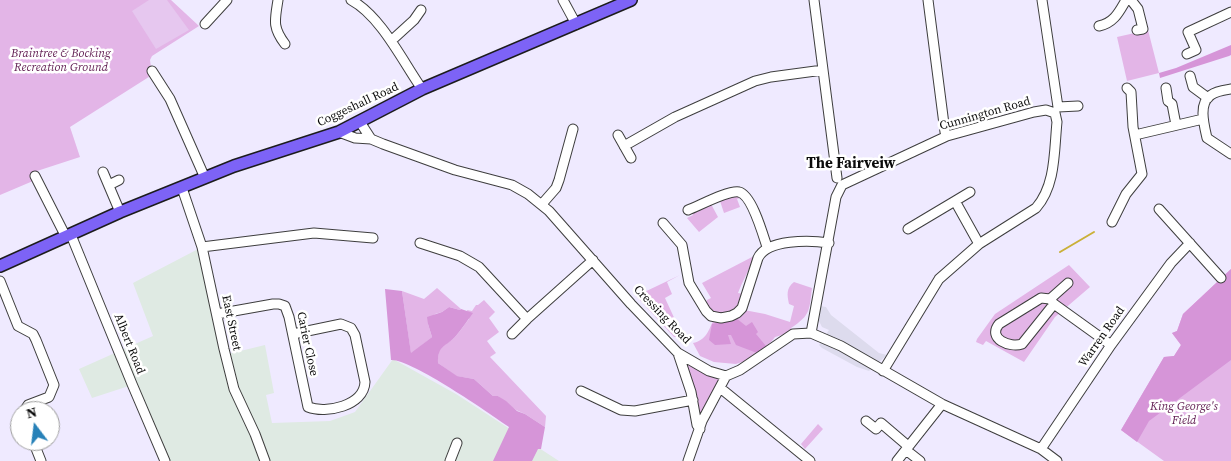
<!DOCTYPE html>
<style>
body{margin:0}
#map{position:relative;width:1231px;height:461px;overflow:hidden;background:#efeaff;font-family:"Source Serif 4",serif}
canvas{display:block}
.north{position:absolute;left:10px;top:401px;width:50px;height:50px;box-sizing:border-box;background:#fff;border:1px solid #9d9d9d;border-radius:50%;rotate:345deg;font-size:14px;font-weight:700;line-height:20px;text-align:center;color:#0b0b0b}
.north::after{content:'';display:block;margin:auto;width:18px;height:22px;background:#2781b8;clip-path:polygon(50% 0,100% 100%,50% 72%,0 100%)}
</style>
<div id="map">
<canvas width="1231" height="461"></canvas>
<div class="north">N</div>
</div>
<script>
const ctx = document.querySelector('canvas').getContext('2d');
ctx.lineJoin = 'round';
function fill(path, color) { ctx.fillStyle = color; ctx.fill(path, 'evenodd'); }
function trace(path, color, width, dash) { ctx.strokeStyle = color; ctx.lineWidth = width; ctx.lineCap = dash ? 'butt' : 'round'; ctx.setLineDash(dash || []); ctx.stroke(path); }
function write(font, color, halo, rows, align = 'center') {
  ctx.font = font + ' "Source Serif 4",serif'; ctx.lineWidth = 5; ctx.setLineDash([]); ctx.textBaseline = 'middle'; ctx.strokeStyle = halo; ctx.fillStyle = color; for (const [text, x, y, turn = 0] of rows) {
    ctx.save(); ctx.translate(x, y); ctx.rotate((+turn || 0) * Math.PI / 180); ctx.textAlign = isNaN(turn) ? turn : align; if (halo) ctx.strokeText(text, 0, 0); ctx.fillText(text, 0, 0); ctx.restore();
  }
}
const industrial = new Path2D(`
 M202,247l26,107 37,-9 9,48 -8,2 6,28 58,-2 25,-9 38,-53 63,35 103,67h-397l-30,-76 -40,13 -13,-29 74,-33 -20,-53z`);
const green = new Path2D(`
 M0,0h171l28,26 -47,30 -2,4 2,15 -82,52 10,30 -43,14 -4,10 -33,14z
 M1148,30l11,43 -32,8 -10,-44z
 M734,195l8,2 -5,2 3,8 -16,6 -4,-12z
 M711,204l7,13 -19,15 -12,-14 6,-3 -2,-4z
 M754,256c-4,13 -11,24 -16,37l5,1c-6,19 -24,28 -38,10l2,-4 4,-2 -9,-15z
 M1069,265l21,22 -35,30 -31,45 -38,-21 -3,4 -7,-3 1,-3 18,-25z
 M1231,269v192h-67l-43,-31 43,-73 10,-1 7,-11 -9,-12 5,-2 6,-17z
 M680,275l-13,7 5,12 -7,4 18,39h-9l-38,-41z
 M794,282l18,6c-3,22 -1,27 -21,40l1,4 -17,5 -4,5 -23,18 -12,4 -22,-2 -14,-6 -7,-13c13,-3 15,-11 20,-22l31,-11 21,4 25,8 4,-16 -5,-2c-2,-9 -3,-16 5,-22z
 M437,288l24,21 -1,1 -11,-3 -7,5 -7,2 -7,10 4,13 -21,17 -9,-63 22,8z
 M484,300l11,12 -6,6 10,14 -12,9 9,12 -6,4 56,59 -1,11 -20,-13 -9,-4 -18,-14h-5l-19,-17 -18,-3 -18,-13c0,-19 4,-15 16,-25 5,-5 10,-13 15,-19l-2,-9 5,1 4,-6h2z
 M684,360h2l20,14 13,5 -16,32 -4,3z
 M818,424l5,5 -18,20 -4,-5z`);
const forest = new Path2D(`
 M1231,45v10l-2,1 -69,22 -1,-5 17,-5z
 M1231,269v91l-82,61 -12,21 -16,-12 43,-73 10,-1 7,-11 -9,-12 5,-2 6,-17z
 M385,289l17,2 9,62 21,-16 -4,-13 -1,-7 15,-5 7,-5 11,3 1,-1 12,4c-6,8 -12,17 -18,24 -11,11 -17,8 -17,26l19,13 17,3 19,17h5l8,5 11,10 8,3 20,13 -4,22h-3l-6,12h-39l16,-34c-20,-14 -98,-68 -118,-67z
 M736,318l10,8 6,-4 6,10 -2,2 10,12 -9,7 -21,-8 -5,-10h-3l3,9 -16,1 -6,-5 3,-16z`);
const pitch = new Path2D(`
 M149,0h18l22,30 -33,19 -24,-38z`);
const plaza = new Path2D(`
 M820,306l6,1 5,8 48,38 8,2 -18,16 -12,-4 -35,-19 -3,-3 10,-15 -7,-3 -3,-6 -2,-6z`);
const stream = new Path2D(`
 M1060,252l34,-20`);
const minor = new Path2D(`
 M278,0c-3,20 -6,27 7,44
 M351,0c30,16 52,62 71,89
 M563,0l13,24
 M814,0l23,178
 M928,0l17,132
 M1042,0l16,107 20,-1
 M1131,0l7,9 5,20 -6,1
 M205,24l22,-24
 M1099,26c15,-3 20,-14 27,-26
 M391,41l23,-21 7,-10
 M1187,54l9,-4 -8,-18 43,-20
 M152,71l18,28 35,79
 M1190,76l3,11 15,11
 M1166,88l2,13 4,3 4,21
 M1231,89c-6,1 -15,2 -20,6 -13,8 -7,30 -4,43l24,16
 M360,122l11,17 12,5 72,26 57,15 16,9 21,17 82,93 47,49 31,18 17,5 14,-6 53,-36 18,-1 30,13 101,58 99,45 16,12
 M339,132l16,6 16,1
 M618,135l13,23
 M1135,135l68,-16
 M624,146l51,-29 80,-36 16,-4 52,-7
 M103,172l17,40
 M35,176l31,61
 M109,185l10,-5
 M182,188l20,59 22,102 10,40 21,45 10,27
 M955,201l15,-9
 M542,204l14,-16 3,-8 14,-51
 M1159,209l62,69
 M688,210c11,-4 40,-20 51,-18 13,3 24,43 28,55
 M1112,222l14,-28 16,-20 -9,-47 -2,-35 -4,-4
 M663,223l19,22 7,38 17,28 5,5 10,2 10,-2 6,-3 5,-5 16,-50c9,-19 52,-18 71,-15
 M908,229l47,-28 24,43
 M71,235l61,149 33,77
 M420,243l40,13 19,11 48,52 66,-59
 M202,247l112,-14 59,5
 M0,281l18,45 15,8 3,6 18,45 -5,12 -21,8 -4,6
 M1050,299l18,-16
 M1054,304l-32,40c-12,4 -35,-5 -23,-20l42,-26 9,1 4,5 57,41
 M217,314l56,-10h6l6,2 4,11 19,90c18,7 56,-1 57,-25l-10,-47 -4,-7 -10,-4 -48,10
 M811,333l25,-136 6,-12 105,-49 87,-24 12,-2 9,3 2,9c-3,29 -1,63 -21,86l-57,36 -40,35 -56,92
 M512,334l15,-15
 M678,353l13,39 6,33 3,4
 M720,390l4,1 86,70
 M581,391l40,19 14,1 58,-11
 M866,421l10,8 5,-6 27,23
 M33,441l8,20
 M1041,449l70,-104 60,-82 19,-20
 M906,450l14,11
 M450,461l7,-18
 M688,461l14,-40 24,-45
 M897,461l45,-57`);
const major = new Path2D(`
 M0,266l120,-54 114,-46 105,-34 83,-43 209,-89`);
const parkNames = [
 ["Braintree & Bocking",61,54],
 ["Recreation Ground",61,68],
 ["King George's",1184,407],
 ["Field",1184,421]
];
const streetNames = [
 ["Coggeshall Road",358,105,-25],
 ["Cunnington Road",985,114,-16],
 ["Cressing Road",662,315,46],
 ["East Street",231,323,78],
 ["Warren Road",1102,337,-55],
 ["Albert Road",129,344,68],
 ["Carier Close",307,344,78]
];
const quarterNames = [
 ["The Fairveiw",851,164]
];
fill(industrial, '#dfeae3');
fill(green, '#e3b5e7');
fill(forest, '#d695d8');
fill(pitch, '#e6c7ef');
fill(plaza, '#dddbed');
trace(stream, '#cab038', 2);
trace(minor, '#3e3e3e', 11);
trace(major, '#1c1c1c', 14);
trace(minor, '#fff', 9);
trace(major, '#7d63f6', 11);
write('italic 12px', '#611e52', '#fff', parkNames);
write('12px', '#0b0b0b', '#fff', streetNames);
write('bold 15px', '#0b0b0b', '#fff', quarterNames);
</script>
